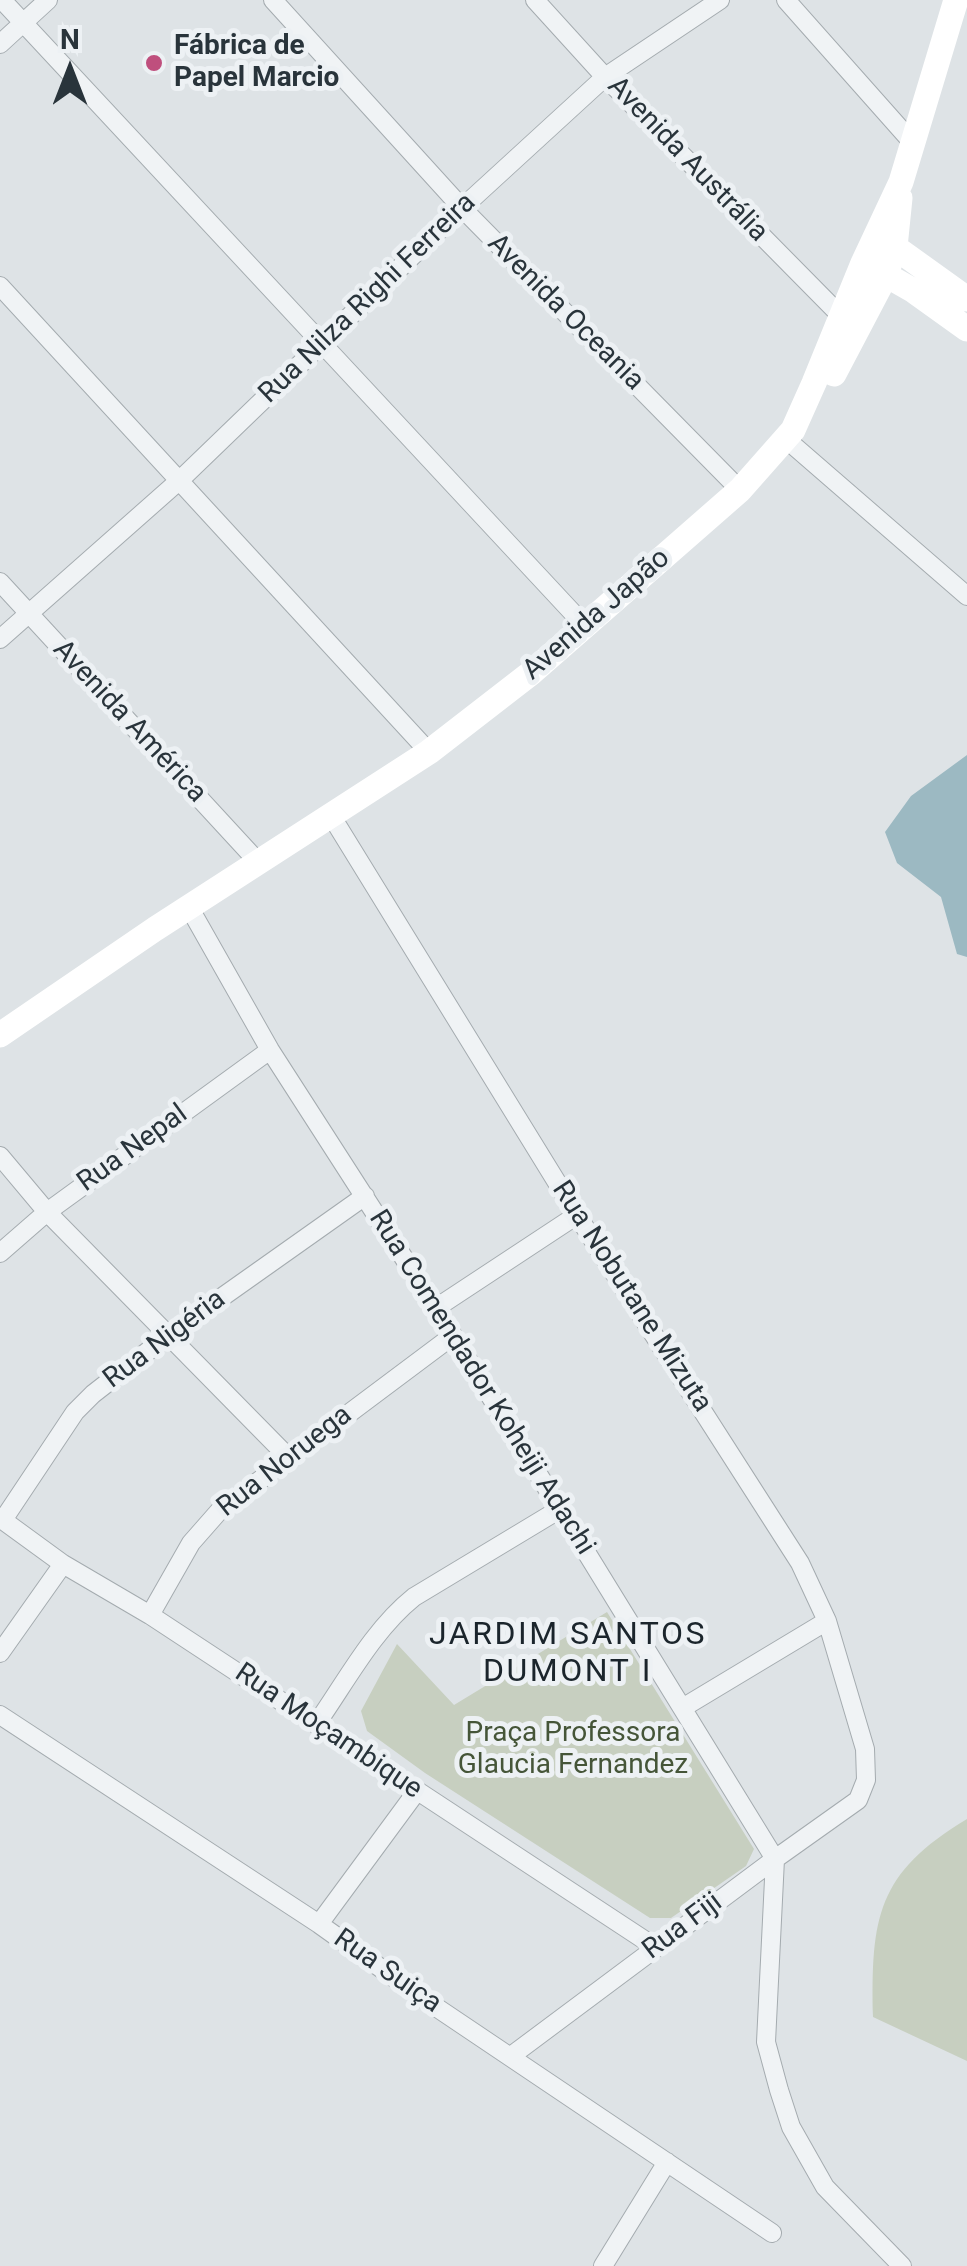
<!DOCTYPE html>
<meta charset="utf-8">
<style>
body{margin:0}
#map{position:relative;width:967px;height:2266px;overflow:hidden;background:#dee3e6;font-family:Roboto,sans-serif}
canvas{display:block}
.north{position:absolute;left:20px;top:20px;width:100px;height:100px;-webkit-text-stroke:8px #edf1f4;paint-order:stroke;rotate:0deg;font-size:28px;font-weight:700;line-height:40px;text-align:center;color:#29343b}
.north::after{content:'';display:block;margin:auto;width:35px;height:45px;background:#29343b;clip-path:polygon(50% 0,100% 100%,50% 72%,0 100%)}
</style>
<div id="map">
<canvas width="967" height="2266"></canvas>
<div class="north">N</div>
</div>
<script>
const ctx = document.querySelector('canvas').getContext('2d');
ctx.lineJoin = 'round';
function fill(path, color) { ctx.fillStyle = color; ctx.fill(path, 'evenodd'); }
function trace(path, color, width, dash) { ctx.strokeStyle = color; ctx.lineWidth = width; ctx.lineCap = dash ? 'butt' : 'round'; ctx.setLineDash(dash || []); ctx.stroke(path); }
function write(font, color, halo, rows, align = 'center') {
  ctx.font = font + ' Roboto,sans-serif'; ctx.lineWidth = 10; ctx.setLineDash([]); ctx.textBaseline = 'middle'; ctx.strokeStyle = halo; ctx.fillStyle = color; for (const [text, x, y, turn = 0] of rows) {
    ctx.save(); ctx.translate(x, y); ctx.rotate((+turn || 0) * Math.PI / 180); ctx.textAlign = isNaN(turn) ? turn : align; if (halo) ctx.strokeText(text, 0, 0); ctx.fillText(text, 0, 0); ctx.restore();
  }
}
const green = new Path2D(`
 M607,1612l147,237 -8,17 -75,52h-21l-225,-145 -58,-42 -6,-20 36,-67 57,61z
 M967,1819v242l-94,-44c-2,-100 4,-144 94,-198z`);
const water = new Path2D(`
 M967,755v202l-10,-3 -16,-57 -44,-34 -12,-31 26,-36z`);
const minor = new Path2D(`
 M2,0l584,627
 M273,0l189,208 278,282
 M535,0l70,77 237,240
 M786,0l126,142
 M0,44l48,-44
 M0,286l429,466
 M786,439l181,157
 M0,582l259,281
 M0,639l181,-160 281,-271 143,-131 115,-77
 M332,817l245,398 223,348 27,58 38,128 1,31 -8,20 -83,59 -264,197
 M189,907l81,143 166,258 339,551
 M0,1156l47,56 241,245
 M0,1253l47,-41 223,-162
 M436,1308l141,-93
 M0,1518l63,46 87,51 505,332
 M3,1520l72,-108 18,-18 77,-60 195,-138
 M150,1615l41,-72 29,-33 231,-173
 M0,1653l63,-89
 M684,1707l143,-86
 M0,1715l319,209 105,75 348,234
 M317,1723c30,-43 56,-93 97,-126l146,-88
 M775,1859l-9,183 13,48 12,37 34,60 77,79
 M319,1924l98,-133
 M603,2266l64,-104`);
const secondary = new Path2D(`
 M882,238l85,61
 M872,267l42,24 53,38
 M834,374l52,-99 9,-28 5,-49
 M0,1035l155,-106 274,-177 102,-79 209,-183 53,-60 21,-47 49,-120 38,-81 55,-182`);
const markers = [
 [154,63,10,"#bf4f7d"]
];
const poiNames = [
 ["Fábrica de",174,47],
 ["Papel Marcio",174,79]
];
const streetNames = [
 ["Avenida Austrália",687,160,46],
 ["Rua Nilza Righi Ferreira",368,299,-44],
 ["Avenida Oceania",565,313,45],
 ["Avenida Japão",597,615,-41],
 ["Avenida América",129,722,47],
 ["Rua Nepal",133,1149,-36],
 ["Rua Nobutane Mizuta",631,1297,57],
 ["Rua Nigéria",165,1340,-37],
 ["Rua Comendador Koheiji Adachi",481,1383,58],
 ["Rua Noruega",285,1462,-38],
 ["Rua Moçambique",328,1732,34],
 ["Rua Fiji",683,1927,-37],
 ["Rua Suiça",387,1972,35]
];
const parkNames = [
 ["Praça Professora",573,1734],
 ["Glaucia Fernandez",573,1766]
];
const quarterNames = [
 ["JARDIM SANTOS",568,1636],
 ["DUMONT I",568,1673]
];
fill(green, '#c7cfc0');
fill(water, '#9cb9c2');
trace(minor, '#a4abaf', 20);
trace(minor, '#f0f3f5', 18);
trace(secondary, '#fff', 25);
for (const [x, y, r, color] of markers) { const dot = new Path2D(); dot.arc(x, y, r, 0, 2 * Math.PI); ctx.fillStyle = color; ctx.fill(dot); trace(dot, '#edf1f4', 4); }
write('bold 28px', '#29343b', '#edf1f4', poiNames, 'left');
write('28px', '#29343b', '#edf1f4', streetNames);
write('28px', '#455538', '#edf1f4', parkNames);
ctx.letterSpacing = '2.5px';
write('32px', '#1b252c', '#edf1f4', quarterNames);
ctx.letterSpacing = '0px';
</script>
